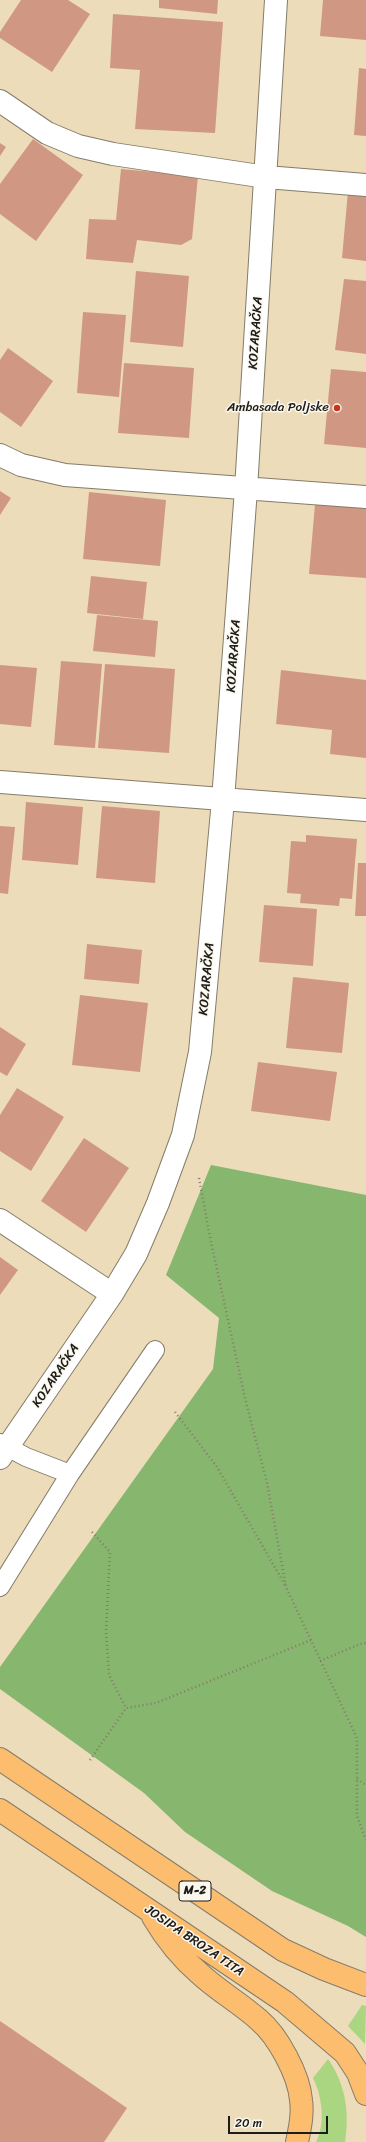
<!DOCTYPE html>
<meta charset="utf-8">
<style>
body{margin:0}
#map{position:relative;width:366px;height:2142px;overflow:hidden;background:#eddcb9;font-family:Sriracha,sans-serif}
canvas{display:block}
.scale{position:absolute;left:228px;top:2116px;width:100px;height:18px;box-sizing:border-box;border:2px solid #1c1c1c;border-top:0;padding-left:5px;font-size:12px;line-height:14px;white-space:nowrap;color:#1c1c1c;-webkit-text-stroke:3px #fbf7ec;paint-order:stroke}
</style>
<div id="map">
<canvas width="366" height="2142"></canvas>
<div class="scale">20 m</div>
</div>
<script>
const ctx = document.querySelector('canvas').getContext('2d');
ctx.lineJoin = 'round';
function fill(path, color) { ctx.fillStyle = color; ctx.fill(path, 'evenodd'); }
function trace(path, color, width, dash) { ctx.strokeStyle = color; ctx.lineWidth = width; ctx.lineCap = dash ? 'butt' : 'round'; ctx.setLineDash(dash || []); ctx.stroke(path); }
function write(font, color, halo, rows, align = 'center') {
  ctx.font = font + ' Sriracha,sans-serif'; ctx.lineWidth = 3; ctx.setLineDash([]); ctx.textBaseline = 'middle'; ctx.strokeStyle = halo; ctx.fillStyle = color; for (const [text, x, y, turn = 0] of rows) {
    ctx.save(); ctx.translate(x, y); ctx.rotate((+turn || 0) * Math.PI / 180); ctx.textAlign = isNaN(turn) ? turn : align; if (halo) ctx.strokeText(text, 0, 0); ctx.fillText(text, 0, 0); ctx.restore();
  }
}
const green = new Path2D(`
 M362,2005l4,1 -1,38 -17,-18z
 M328,2059c17,24 22,53 17,83h-29c10,-18 6,-46 -3,-64z`);
const forest = new Path2D(`
 M211,1165l155,30v742l-18,-11 -76,-35 -87,-59 -41,-39 -144,-104v-22l213,-298 6,-51 -53,-43z`);
const building = new Path2D(`
 M21,0h47l22,14 -38,58 -52,-34v-6z
 M159,0h59l-1,14 -58,-6z
 M323,0h43v40l-46,-4z
 M113,14l110,8 -8,111 -80,-4 5,-59 -30,-2z
 M359,68l7,1v67l-12,-1z
 M33,139l50,36 -47,66 -36,-27v-30z
 M0,143l6,4 -6,9z
 M121,169l77,7 -6,63 -11,6 -44,-5 -4,23 -47,-4 3,-40 27,1z
 M348,191l18,2v68l-24,-3z
 M136,271l53,5 -6,71 -53,-5z
 M344,279l22,2v73l-31,-4z
 M83,312l43,3 -7,82 -42,-4z
 M8,348l45,33 -32,46 -21,-15v-52z
 M124,363l70,5 -5,70 -71,-5z
 M331,369l35,3v76l-42,-4z
 M0,491l11,7 -11,17z
 M89,492l77,8 -6,66 -77,-7z
 M315,504l51,4v70l-57,-4z
 M91,576l56,6 -4,37 -56,-6z
 M97,615l61,6 -3,36 -62,-6z
 M61,661l41,3 -7,84 -41,-3z
 M105,664l70,5 -6,84 -71,-5z
 M0,665l37,3 -6,59 -31,-3z
 M281,670l85,10v78l-36,-4 2,-24 -56,-6z
 M26,802l57,5 -5,58 -56,-5z
 M102,806l58,5 -5,72 -59,-5z
 M0,826l15,1 -7,67 -8,-1z
 M306,835l51,4 -5,60 -12,-1 -1,8 -39,-3 1,-9 -14,-1 4,-52 15,1z
 M358,863h8v53h-11z
 M264,905l53,4 -4,57 -54,-4z
 M87,944l55,6 -3,34 -55,-5z
 M293,977l56,6 -7,70 -56,-5z
 M80,995l68,8 -8,69 -68,-7z
 M0,1027l26,17 -19,32 -7,-4z
 M258,1062l79,10 -7,49 -79,-10z
 M17,1088l47,29 -33,54 -31,-20v-36z
 M84,1138l45,30 -43,64 -45,-31z
 M0,1257l18,13 -18,25z
 M0,2021l127,87 -23,34h-104z`);
const path = new Path2D(`
 M199,1178l11,59 35,161 22,85 19,104 71,151v78l9,24
 M175,1412l42,55 68,118
 M92,1532l18,20 -4,80 3,43 17,33
 M320,1661l40,-17 6,-1
 M90,1760l36,-52 30,-5 155,-63
 M357,1779l9,6`);
const service = new Path2D(`
 M0,1443l26,14 44,17 85,-124
 M0,1587l70,-113`);
const minor = new Path2D(`
 M0,101l47,32 31,13 35,8 153,23 100,8
 M0,455l21,10 44,10 301,22
 M0,782l366,28
 M0,1220l112,74
 M0,1458l112,-164 24,-40 22,-51 25,-68 17,-83 23,-252 23,-311 30,-489`);
const primary = new Path2D(`
 M0,1759l283,191 41,19 42,16
 M0,1810l285,192 60,51 13,20 8,21
 M153,1917c13,22 26,39 46,56 18,17 41,30 60,47 19,16 40,55 42,80 2,14 -1,28 -4,42`);
const markers = [
 [337,408,4,"#c8321e"]
];
const shields = [
 [195,1891,32]
];
const shieldNames = [
 ["M-2",195,1891]
];
const streetNames = [
 ["KOZARAČKA",256,333,-86],
 ["KOZARAČKA",234,656,-86],
 ["KOZARAČKA",207,979,-85],
 ["KOZARAČKA",56,1376,-56],
 ["JOSIPA BROZA TITA",194,1941,34]
];
const poiNames = [
 ["Ambasada Poljske",329,408]
];
fill(green, '#aad581');
fill(forest, '#87b66f');
fill(building, '#d09882');
trace(service, '#847c6a', 20);
trace(minor, '#847c6a', 24);
trace(primary, '#847c6a', 24);
trace(path, '#847c6a', 2.5, [1, 3]);
trace(service, '#fff', 18);
trace(minor, '#fff', 22);
trace(primary, '#fcbd6f', 22);
for (const [x, y, r, color] of markers) { const dot = new Path2D(); dot.arc(x, y, r, 0, 2 * Math.PI); ctx.fillStyle = color; ctx.fill(dot); trace(dot, '#fbf7ec', 1.5); }
for (const [x, y, w] of shields) { const box = new Path2D(); box.roundRect(x - w / 2, y - 10, w, 20, 3); ctx.fillStyle = '#fbf7ec'; ctx.fill(box); trace(box, '#1c1c1c', 1); }
write('bold 12px', '#1c1c1c', null, shieldNames);
write('13px', '#1c1c1c', '#fbf7ec', streetNames);
write('13px', '#1c1c1c', '#fbf7ec', poiNames, 'right');
</script>
